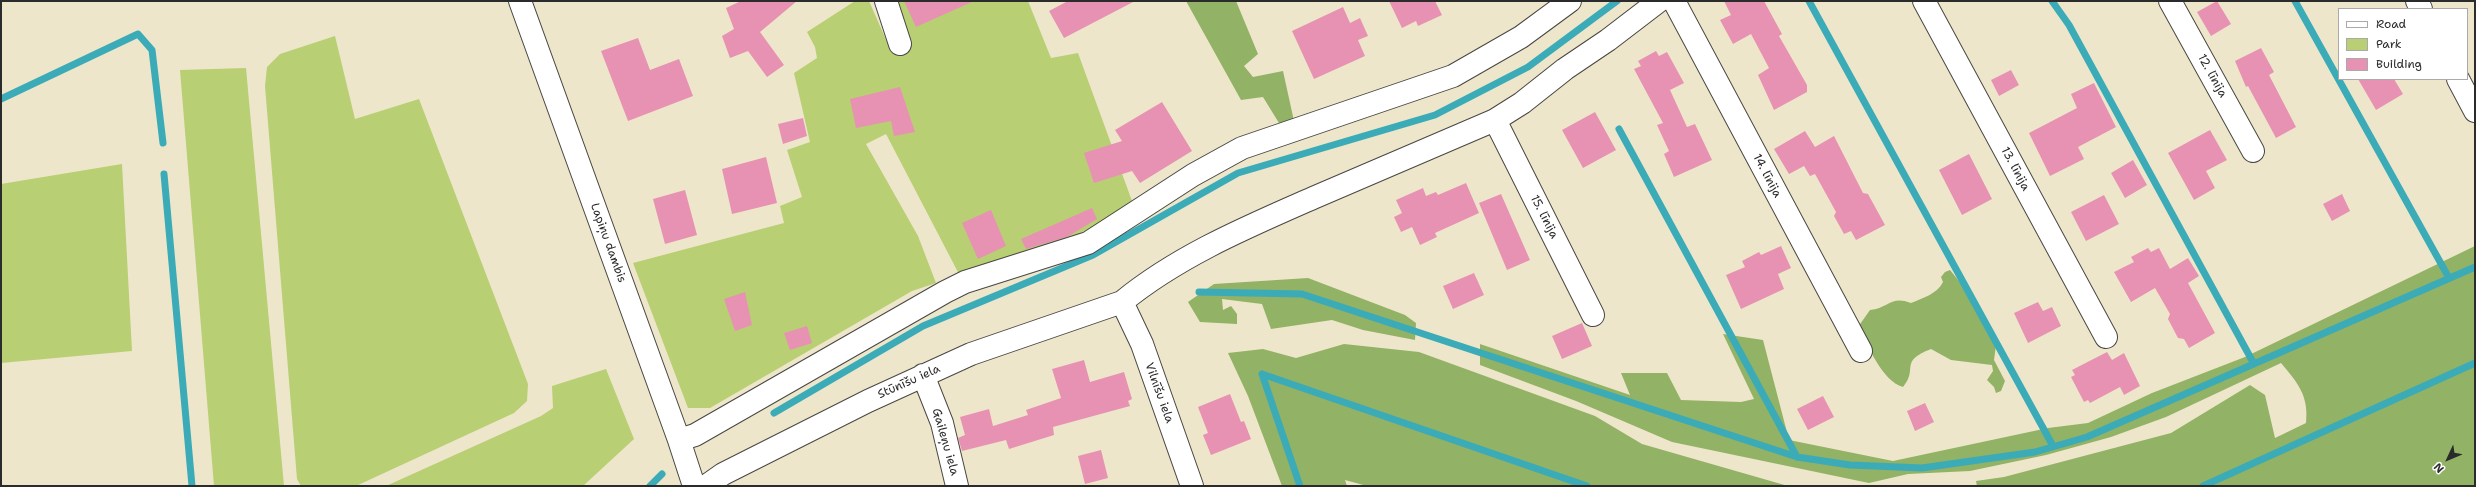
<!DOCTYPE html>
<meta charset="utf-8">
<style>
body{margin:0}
#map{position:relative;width:2476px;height:487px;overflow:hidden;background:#eee6ca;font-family:"Shantell Sans",sans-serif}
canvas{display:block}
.frame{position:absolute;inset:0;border:2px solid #2b2b2b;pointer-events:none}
.legend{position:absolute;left:2338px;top:8px;width:130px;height:72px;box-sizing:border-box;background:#fff;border:1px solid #aaa;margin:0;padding:5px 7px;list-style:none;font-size:12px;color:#2b2b2b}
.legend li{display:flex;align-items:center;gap:8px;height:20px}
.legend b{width:20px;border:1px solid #aaa}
.north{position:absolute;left:2428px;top:439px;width:40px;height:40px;-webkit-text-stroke:3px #fff;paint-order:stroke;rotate:226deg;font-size:11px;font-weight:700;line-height:16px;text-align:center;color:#2b2b2b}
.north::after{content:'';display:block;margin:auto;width:14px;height:18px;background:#2b2b2b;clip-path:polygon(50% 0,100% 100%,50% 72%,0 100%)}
</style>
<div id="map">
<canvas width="2476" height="487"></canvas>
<div class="frame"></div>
<ul class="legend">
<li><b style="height:5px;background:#fff"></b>Road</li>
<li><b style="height:11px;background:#b8cf73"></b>Park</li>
<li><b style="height:11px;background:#e792b2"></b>Building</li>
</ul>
<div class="north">N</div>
</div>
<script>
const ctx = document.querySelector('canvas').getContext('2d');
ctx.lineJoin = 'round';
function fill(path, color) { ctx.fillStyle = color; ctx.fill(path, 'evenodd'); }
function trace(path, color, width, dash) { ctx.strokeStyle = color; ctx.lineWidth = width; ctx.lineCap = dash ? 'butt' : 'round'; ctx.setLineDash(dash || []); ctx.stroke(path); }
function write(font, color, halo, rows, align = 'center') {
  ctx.font = font + ' "Shantell Sans",sans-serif'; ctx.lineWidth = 4; ctx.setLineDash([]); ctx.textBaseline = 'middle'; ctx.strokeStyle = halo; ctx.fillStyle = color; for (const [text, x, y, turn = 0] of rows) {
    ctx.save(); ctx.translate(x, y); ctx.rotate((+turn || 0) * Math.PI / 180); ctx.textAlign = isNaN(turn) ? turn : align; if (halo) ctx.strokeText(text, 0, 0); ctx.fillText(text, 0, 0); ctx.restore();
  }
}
const green = new Path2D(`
 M855,1h14l22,50 16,-5 -17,-45h138l23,57 27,-5 54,148 -43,28 -30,14 -99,33 -74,-142 -20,10 52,92 18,47 -24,8 -202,117h-22l-55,-145 151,-40 -4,-17 22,-9 -15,-47 23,-8 -16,-69 23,-15 -2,-11 -8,-15z
 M335,36l20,83 64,-20 109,285 -1,17 -13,12 -158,73h-55l-4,-7 -32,-393 2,-19 13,-13z
 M246,68l38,418h-70l-34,-416z
 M122,164l10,187 -131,12v-179z
 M606,369l28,70 -51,47h-197l155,-70 12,-8 -1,-22z`);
const forest = new Path2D(`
 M1186,1h50l22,53 -14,12 9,11 30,-6 11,50 -15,2 -16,-26 -22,3z
 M2475,246v240h-498l-1,-5 28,-4 167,-44 79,-48 15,10 10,43 31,-15c3,-27 -8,-40 -25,-60l-115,54 -55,20 -65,18 -76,16 -62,3 -39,9 -197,-41 -96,-41 -96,-36v-21l150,51 -9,-22h46l14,27 60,2 13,-3 -31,-65 40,6 26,100 104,21 155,-33 40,-5 64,-30 93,-36z
 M1950,270c18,21 30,46 47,68l-3,22 11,21 -4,10 -5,2 -2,-6 -7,-7 6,-9 -1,-6 -41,-5 -20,-11c-33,13 -12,19 -28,38 -21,-6 -35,-42 -45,-60l12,-17c19,-2 21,-15 41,-7 12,-5 26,-9 32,-21l-2,-5 4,-5z
 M1308,278l97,37 11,8 -1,17 -52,-10 -31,-10 -61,9 -9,-25 -40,-5 1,11 8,-4 6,8v10l-37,-2 -12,-20 26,-18z
 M1344,344l75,8 176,64 47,28 146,42h-421l-22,-6 2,6h-65l-34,-90 -20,-43 35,-4 33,9z`);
const stream = new Path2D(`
 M1809,1l244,445
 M2052,1l17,24 185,339
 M2295,1l154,277
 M1,99l137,-65 14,16 11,93
 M1619,129l178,328
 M164,174l28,312
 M1199,292l103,2 495,163 53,8 72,3 113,-16 52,-15 388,-170
 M1262,374l325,112
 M1262,374l38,112
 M774,413l149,-87 170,-71 145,-82 197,-58 93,-48 89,-66
 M650,486l12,-12
 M2203,486l272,-123`);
const building = new Path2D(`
 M741,1h56l-37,31 24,33 -17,12 -19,-26 -18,7 -8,-22 12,-7 -8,-21z
 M904,1h70l-58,26z
 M1068,1h67l-71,37 -15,-27z
 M1389,1h46l7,14 -24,11 -2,-5 -14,7z
 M1724,1h40l18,33 -3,2 28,49v7l-33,18 -16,-35 11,-7 -18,-34 -18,10 -13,-24 11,-5z
 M2217,1l14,23 -20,12 -14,-24z
 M1343,7l7,16 10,-5 8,18 -10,4 7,16 -51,23 -22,-48z
 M638,38l12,32 29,-11 14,37 -65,25 -27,-70z
 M2261,48l13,24 -5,3 27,52 -20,11 -28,-52 -2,1 -11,-26z
 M1656,51l3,5 8,-4 17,31 -14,7 17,37 8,-3 17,36 -38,17 -10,-23 5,-3 -12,-26 6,-2 -29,-54 7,-3 -3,-5z
 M2011,70l8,15 -20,11 -8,-16z
 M2358,79h36l9,15 -27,16z
 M2094,83l22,44 -38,20 6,12 -34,17 -21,-43 48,-25 -6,-14z
 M900,87l15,45 -21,4 -3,-15 -35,7 -6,-29z
 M1162,102l30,49 -52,32 -8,-12 -38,12 -10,-30 38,-12 -7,-11z
 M1595,112l21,38 -33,18 -21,-38z
 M803,118l4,18 -24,8 -5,-20z
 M2210,130l17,30 -21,11 9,17 -21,12 -26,-47z
 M1805,131l10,16 19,-11 29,57 5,1 17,31 -29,15 -5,-9 -7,3 -10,-18 2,-4 -21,-38 -5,2 -6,-10 -15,8 -15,-25z
 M1969,154l23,45 -30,16 -23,-45z
 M766,157l11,46 -45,11 -10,-45z
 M2133,160l14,25 -22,13 -14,-25z
 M1466,183l13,30 -44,20 2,4 -17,8 -8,-18 -11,5 -7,-15 8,-4 -6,-13 27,-12 3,8 10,-4 2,3z
 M685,190l12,45 -32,9 -12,-45z
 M1501,194l29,66 -23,10 -28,-67z
 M2342,194l8,17 -18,10 -9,-17z
 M2104,195l15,29 -33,17 -15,-29z
 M1092,208l5,11 -30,18 -41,12 -5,-10z
 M991,210l15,36 -28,13 -16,-36z
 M1781,246l10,22 -13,6 6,15 -43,20 -15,-34 19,-8 -3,-6 17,-9 2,3z
 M2148,248l3,4 8,-4 11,21 18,-11 11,18 -11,7 27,50 -26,15 -5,-9 -6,-1 -10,-19 2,-5 -15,-26 -24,14 -17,-30 20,-10 -3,-5z
 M1474,273l10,22 -31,14 -10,-23z
 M745,292l7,33 -17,6 -11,-32z
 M2038,302l5,9 9,-4 9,19 -33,17 -14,-30z
 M1582,323l10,23 -30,13 -10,-23z
 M807,326l5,17 -22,7 -6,-17z
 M2107,352l5,8 12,-7 16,33 -16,9 -4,-8 -30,16 -2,-3 -4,2 -13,-25 4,-2 -3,-5z
 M1084,360l6,22 34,-10 8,27 -4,2 2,5 -77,21 1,8 -45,14 -3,-9 -44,11 -4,-13 7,-3 -5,-18 29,-8 4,17 35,-11 -2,-5 35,-12 -9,-29z
 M1230,394l11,28 3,-1 7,18 -40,16 -8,-20 5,-2 -10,-26z
 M1823,396l11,21 -26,13 -11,-21z
 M1925,403l9,19 -19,9 -8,-20z
 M1101,450l7,28 -23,6 -7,-28z`);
const street = new Path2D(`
 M520,1l159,439 15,46
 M886,1l14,43
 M1674,1l187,350
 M1924,1l182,336
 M2170,1l83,150
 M2417,1l4,8
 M2458,79l17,32
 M1495,120l98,195
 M1122,302l20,42 50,142
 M923,375l19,48 15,63
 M679,440l16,-5 250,-143 20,-10 123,-39 105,-68 49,-27 211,-72 68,-39 49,-36
 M706,486l17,-12 145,-73 103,-47 151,-52c56,-46 125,-75 191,-104 61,-26 121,-52 182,-78l27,-17 43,-34 43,-29 51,-39`);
const streetNames = [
 ["12. līnija",2212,76,61],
 ["13. līnija",2015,169,62],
 ["14. līnija",1767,176,62],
 ["15. līnija",1544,217,63],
 ["Lapiņu dambis",608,243,70],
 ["Stūnīšu iela",909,382,-24],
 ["Vilnīšu iela",1159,393,70],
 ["Gaileņu iela",945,442,74]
];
fill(green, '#b8cf73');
fill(forest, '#92b265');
trace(stream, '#3babb8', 7);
fill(building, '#e792b2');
trace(street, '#484743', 24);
trace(street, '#fff', 22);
write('12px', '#2b2b2b', '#fff', streetNames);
</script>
